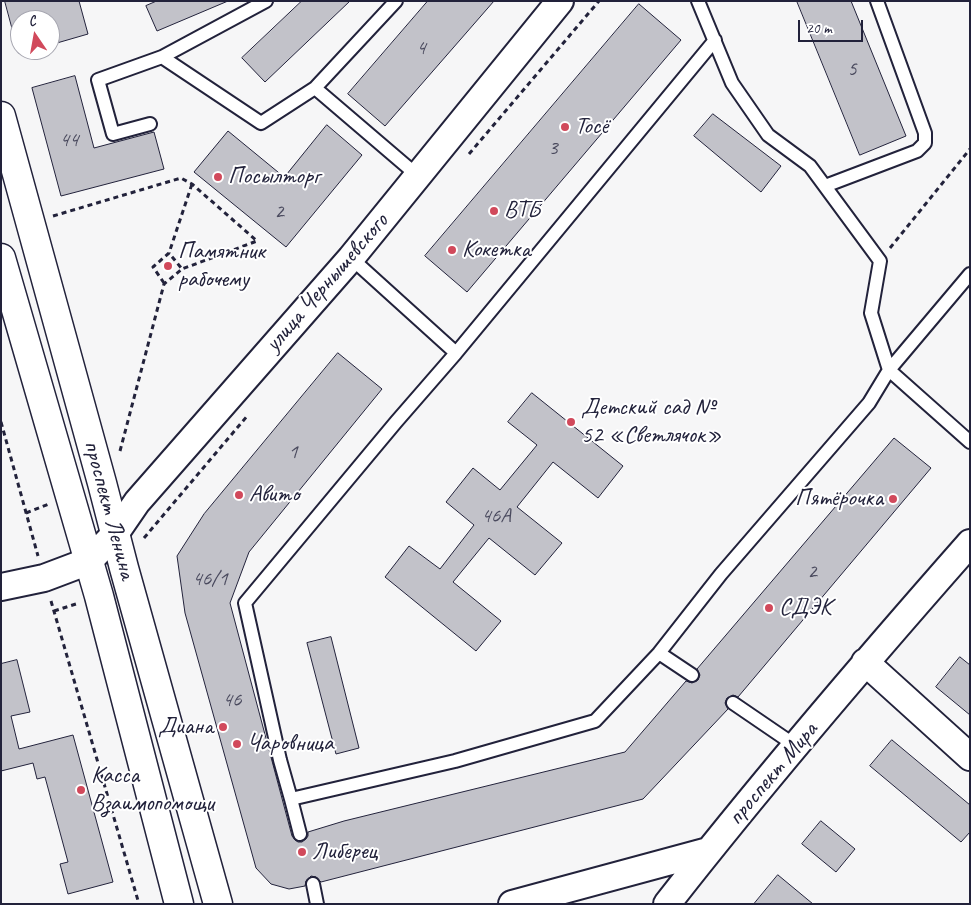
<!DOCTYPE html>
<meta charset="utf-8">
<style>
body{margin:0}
#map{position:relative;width:971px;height:905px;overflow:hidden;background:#f6f6f7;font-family:Caveat,sans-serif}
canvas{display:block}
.frame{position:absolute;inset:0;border:2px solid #22223b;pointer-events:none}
.north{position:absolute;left:10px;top:10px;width:50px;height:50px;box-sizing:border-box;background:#fff;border:1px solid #a7a7b1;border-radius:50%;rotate:348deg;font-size:14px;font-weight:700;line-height:20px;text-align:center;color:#22223b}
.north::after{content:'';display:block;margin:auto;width:18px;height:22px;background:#d1495b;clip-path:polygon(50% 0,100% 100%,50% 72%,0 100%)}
.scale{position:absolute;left:798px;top:20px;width:65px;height:22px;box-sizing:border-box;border:2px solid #22223b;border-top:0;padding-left:6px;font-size:15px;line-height:18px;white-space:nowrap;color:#22223b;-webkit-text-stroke:4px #fff;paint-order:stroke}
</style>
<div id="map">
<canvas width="971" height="905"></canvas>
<div class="frame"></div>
<div class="north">С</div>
<div class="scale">20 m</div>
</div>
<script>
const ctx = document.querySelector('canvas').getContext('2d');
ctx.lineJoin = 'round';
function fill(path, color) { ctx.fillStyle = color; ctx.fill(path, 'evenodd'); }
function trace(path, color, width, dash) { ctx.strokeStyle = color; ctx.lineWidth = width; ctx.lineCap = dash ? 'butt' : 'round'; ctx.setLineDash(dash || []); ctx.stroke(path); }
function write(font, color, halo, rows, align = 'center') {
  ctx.font = font + ' Caveat,sans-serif'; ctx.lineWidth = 4; ctx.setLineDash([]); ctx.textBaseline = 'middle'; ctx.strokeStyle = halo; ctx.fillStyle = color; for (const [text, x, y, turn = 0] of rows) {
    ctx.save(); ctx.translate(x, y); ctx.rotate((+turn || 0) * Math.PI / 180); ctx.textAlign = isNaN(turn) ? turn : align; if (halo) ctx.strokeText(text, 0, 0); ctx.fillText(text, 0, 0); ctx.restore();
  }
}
const building = new Path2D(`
 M5,1h74l9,33 -38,11v-25h-30v30h11l-12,3z
 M157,1h71l-71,30 -11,-25z
 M302,1h48l-85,81 -23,-24z
 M428,1h66l-109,125 -37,-32z
 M797,1h54l55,135 -46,19z
 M639,4l42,36 -214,252 -42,-36z
 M75,76l19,72 60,-16 10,37 -103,27 -29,-108z
 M713,114l68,52 -20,26 -67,-56z
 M327,125l35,30 -76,92 -92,-75 34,-41 56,46z
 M338,353l44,36 -133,163 -19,51 62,233 3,4 3,2h4l4,-3 2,-3v-4l36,-11 281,-69 61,-71 6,2 6,-3 2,-5 -3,-6 197,-231 37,30 -193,229 -5,-2 -6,3 -2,5 3,6 -85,90 -322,83 -5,-5 -5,-1 -5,5 -1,5 -16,3 -18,-5 -15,-16 -71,-255 -8,-57 27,-42z
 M532,393l91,73 -25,32 -45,-36 -36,45 45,36 -27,32 -46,-37 -36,44 48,39 -25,30 -91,-74 24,-31 31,23 34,-44 -28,-23 27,-34 27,22 37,-45 -29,-23z
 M331,637l28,111 -23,6 -29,-111z
 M960,657l10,8v50l-34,-28z
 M17,660l13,52 -19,4 8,33 54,-14 40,147 -45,12 -8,-30 8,-2 -23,-85 -8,2 -4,-16 -32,8v-107z
 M892,740l78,65v27l-9,10 -91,-76z
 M821,821l34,28 -19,23 -34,-28z
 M778,875l35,29h-59z`);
const path = new Path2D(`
 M469,154l130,-153
 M53,216l128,-38 11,6 65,57 -75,28
 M890,248l80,-99
 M164,283l-11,-16 16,-14 23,-69
 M1,422l37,134
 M120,451l44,-167 18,-15 -13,-16
 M26,513l23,-9
 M144,538l104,-123
 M51,601l88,303
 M54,611l22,-7`);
const lane = new Path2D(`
 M698,1l34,82 36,52 42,31 70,95 -9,52 18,57 81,72
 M162,57l99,66 54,-35 103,88
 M315,88l81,-87
 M150,124l-37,10 -15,-54 64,-23 104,-56
 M825,186l92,-35 8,-8v-10l-48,-132
 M351,258l105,95 -60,69 -151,181 35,157 11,39 164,-38 140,-40 64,-68 62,-79 148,-171 20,-33 81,-96
 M456,353l259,-313
 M659,653l33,22
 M733,703l63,43
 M291,799l9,35
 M313,884l4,20`);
const street = new Path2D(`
 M1,587l43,-9 45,-17 26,-27 22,-32 214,-244 209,-257
 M865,662l105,95
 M512,904l196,-53
 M667,904c97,-124 199,-243 303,-361`);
const secondary = new Path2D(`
 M1,116l101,367 22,85 94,336
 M1,258l98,338 80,308`);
const markers = [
 [565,127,5,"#d1495b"],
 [218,177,5,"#d1495b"],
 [494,211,5,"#d1495b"],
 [452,250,5,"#d1495b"],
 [168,266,5,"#d1495b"],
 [571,422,5,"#d1495b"],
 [239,495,5,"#d1495b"],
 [893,499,5,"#d1495b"],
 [769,608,5,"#d1495b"],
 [223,727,5,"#d1495b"],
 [237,744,5,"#d1495b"],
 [81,790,5,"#d1495b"],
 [302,852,5,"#d1495b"]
];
const numberNames = [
 ["4",421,48],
 ["5",852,69],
 ["44",69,140],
 ["3",553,148],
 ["2",279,212],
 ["1",293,452],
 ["46А",496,516],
 ["2",812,572],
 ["46/1",210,579],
 ["46",232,700]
];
const poiNames = [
 ["Тосё",575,127],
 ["Посылторг",228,177],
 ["ВТБ",504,211],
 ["Кокетка",462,250],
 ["Памятник",178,252],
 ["рабочему",178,280],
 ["Детский сад №",581,408],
 ["52 «Светлячок»",581,436],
 ["Авито",249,495],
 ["Пятёрочка",883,499,"right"],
 ["СДЭК",779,608],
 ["Диана",213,727,"right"],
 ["Чаровница",247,744],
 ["Касса",91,776],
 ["Взаимопомощи",91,804],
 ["Либерец",312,852]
];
const streetNames = [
 ["улица Чернышевского",327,283,-49],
 ["проспект Ленина",109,510,75],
 ["проспект Мира",773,774,-50]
];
fill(building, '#c2c2c9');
trace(building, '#22223b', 1);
trace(lane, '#22223b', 16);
trace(street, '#22223b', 30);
trace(secondary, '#22223b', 31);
trace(path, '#22223b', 3, [5, 4]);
trace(lane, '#fff', 12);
trace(street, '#fff', 26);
trace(secondary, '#fff', 28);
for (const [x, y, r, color] of markers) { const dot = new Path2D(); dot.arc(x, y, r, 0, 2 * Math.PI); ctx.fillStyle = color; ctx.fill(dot); trace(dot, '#fff', 2); }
write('21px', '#4a4a5e', null, numberNames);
write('24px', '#22223b', '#fff', poiNames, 'left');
write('24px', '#22223b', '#fff', streetNames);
</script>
